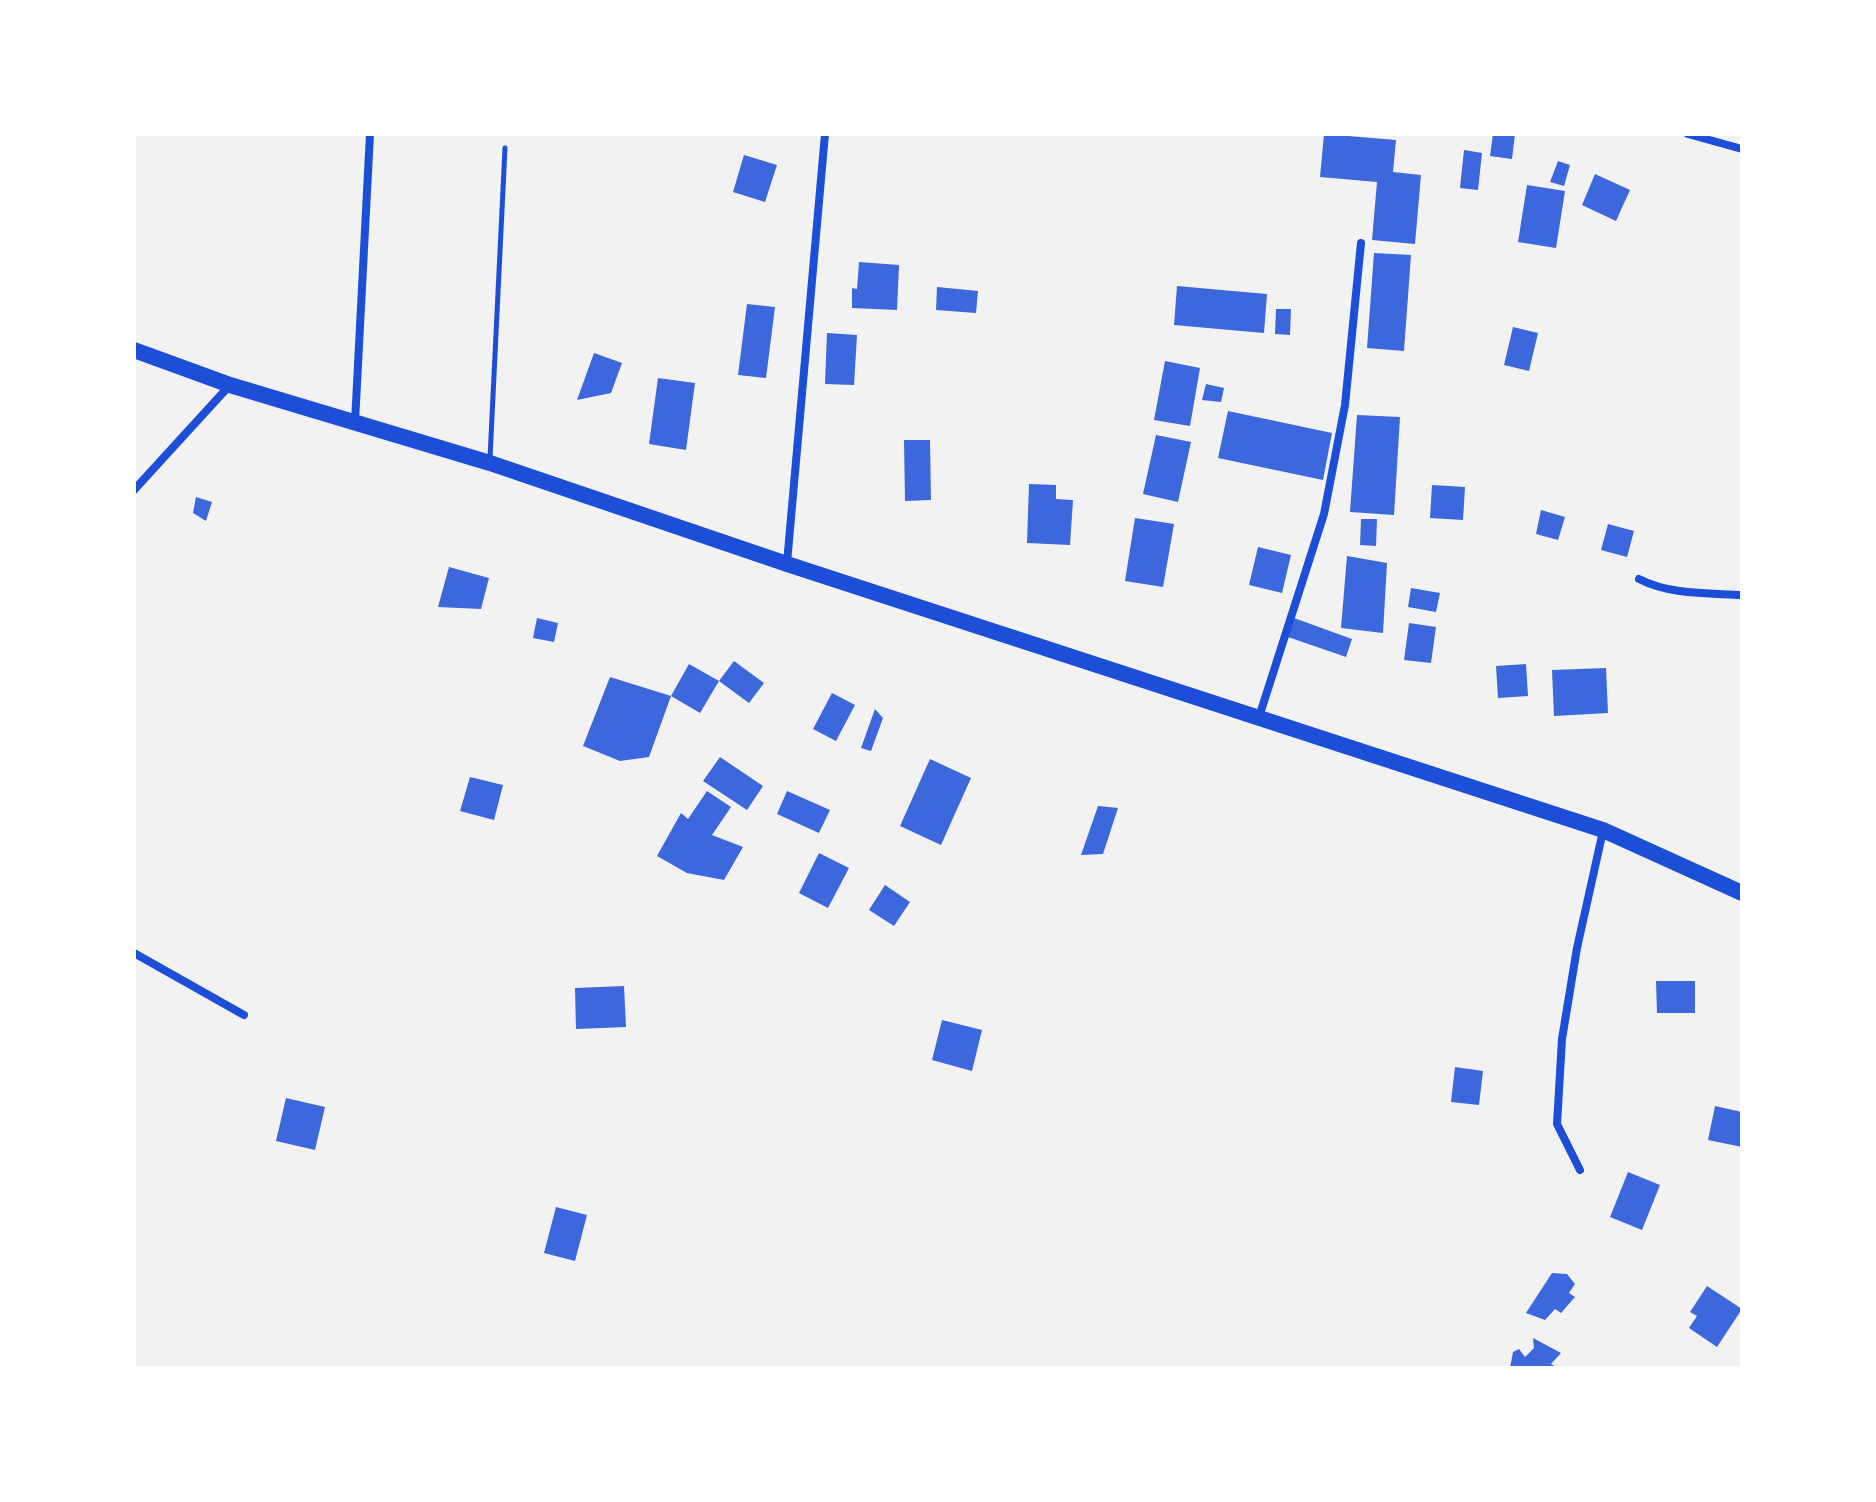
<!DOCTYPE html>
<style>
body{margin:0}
#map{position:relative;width:1876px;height:1502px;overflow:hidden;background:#f2f2f2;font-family:"DejaVu Sans",sans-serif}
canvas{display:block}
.frame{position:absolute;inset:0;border:136px solid #fff;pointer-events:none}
</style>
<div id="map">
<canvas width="1876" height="1502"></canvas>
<div class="frame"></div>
</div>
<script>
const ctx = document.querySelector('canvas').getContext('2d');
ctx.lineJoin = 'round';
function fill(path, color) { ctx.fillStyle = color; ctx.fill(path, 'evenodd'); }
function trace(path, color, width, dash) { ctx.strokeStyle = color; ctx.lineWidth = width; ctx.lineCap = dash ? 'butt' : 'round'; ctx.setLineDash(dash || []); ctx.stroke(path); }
const building = new Path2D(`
 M1324,134l72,6 -3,32 28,3 -6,69 -43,-4 5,-58 -57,-5z
 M1493,134h22l-3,25 -22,-3z
 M1464,150l18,3 -4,37 -18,-2z
 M744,155l33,10 -12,37 -32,-10z
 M1558,161l12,4 -6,21 -14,-4z
 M1595,174l35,16 -14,31 -34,-16z
 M1527,185l38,6 -9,57 -38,-6z
 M1374,253l37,2 -7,96 -37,-3z
 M859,262l40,3 -2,45 -45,-2v-20l5,1z
 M1177,286l90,8 -3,39 -90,-8z
 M937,287l41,4 -2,22 -40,-3z
 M747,304l28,3 -9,71 -28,-3z
 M1276,309h15l-1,26 -15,-1z
 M1513,327l25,6 -9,38 -25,-6z
 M827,333l30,2 -3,50 -29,-1z
 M594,353l28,10 -11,30 -34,7z
 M1165,361l35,7 -10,58 -36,-6z
 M658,378l37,5 -9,67 -37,-6z
 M1206,384l18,4 -3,14 -19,-2z
 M1228,411l104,22 -9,47 -105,-22z
 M1357,415l43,2 -6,98 -44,-3z
 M1156,435l35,7 -13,60 -35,-8z
 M904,440h26l1,60 -26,1z
 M1029,484l27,1v14l17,1 -3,45 -43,-2z
 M1432,485l33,2 -2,33 -33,-2z
 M196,497l16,5 -6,19 -13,-8z
 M1541,510l24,7 -7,23 -22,-6z
 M1135,518l39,6 -11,63 -38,-6z
 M1361,519h16l-1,27 -16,-1z
 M1608,524l26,7 -7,26 -26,-7z
 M1258,547l33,8 -9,38 -33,-8z
 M1347,556l40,7 -4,70 -42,-5z
 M449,567l40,11 -8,31 -43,-2z
 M1411,588l29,5 -4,19 -28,-5z
 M537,618l21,5 -4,19 -21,-4z
 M1294,618l58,21 -6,18 -58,-20z
 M1409,623l27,4 -5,36 -27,-3z
 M734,661l30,22 -15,20 -30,-22z
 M689,664l30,17 -19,32 -29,-17z
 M1526,664l2,32 -30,2 -2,-32z
 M1606,668l2,45 -54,3 -2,-46z
 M610,677l61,19 -22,61 -29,4 -37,-15z
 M832,693l23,12 -19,36 -23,-12z
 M875,709l8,9 -12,33 -10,-3z
 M720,757l43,29 -16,24 -44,-29z
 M930,759l41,19 -30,67 -41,-19z
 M470,777l33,8 -9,35 -34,-9z
 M707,791l24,16 -19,28 31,12 -19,33 -37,-7 -30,-17 24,-43 7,6z
 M787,791l43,19 -11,23 -42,-19z
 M1098,806l20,2 -15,46 -22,1z
 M819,853l30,15 -21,40 -29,-15z
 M885,885l25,17 -16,24 -25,-16z
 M1656,981h39v32h-38z
 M624,986l2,41 -50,2 -1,-41z
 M942,1020l40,10 -10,41 -40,-11z
 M1455,1067l28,4 -4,34 -28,-3z
 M286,1098l39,9 -10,43 -39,-9z
 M1715,1106l27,6v35l-34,-7z
 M1628,1172l32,13 -18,45 -32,-13z
 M556,1207l31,8 -12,46 -31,-8z
 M1552,1273l15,1 8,10 -6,9 6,4 -14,16 -6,-4 -10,11 -19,-7z
 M1707,1286l35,23 -25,38 -28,-19 8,-12 -7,-4z
 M1533,1338l28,15 -10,11 7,4h-48l3,-16 6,-3 6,8 9,-9z`);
const service = new Path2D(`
 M490,458l15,-310`);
const minor = new Path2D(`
 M1688,134l54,15
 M355,422l15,-288
 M134,490l96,-105
 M787,563l38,-429
 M1639,579c31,16 69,14 103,16
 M1259,717l65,-203 21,-109 16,-162
 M134,953l110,62
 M1580,1170l-23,-46 5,-85 15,-91 26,-117`);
const trunk = new Path2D(`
 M134,350l96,35 260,78 297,101 816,266 139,63`);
fill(building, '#3d67dc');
trace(service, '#1d4ed8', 5);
trace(minor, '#1d4ed8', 8);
trace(trunk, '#1d4ed8', 16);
</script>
